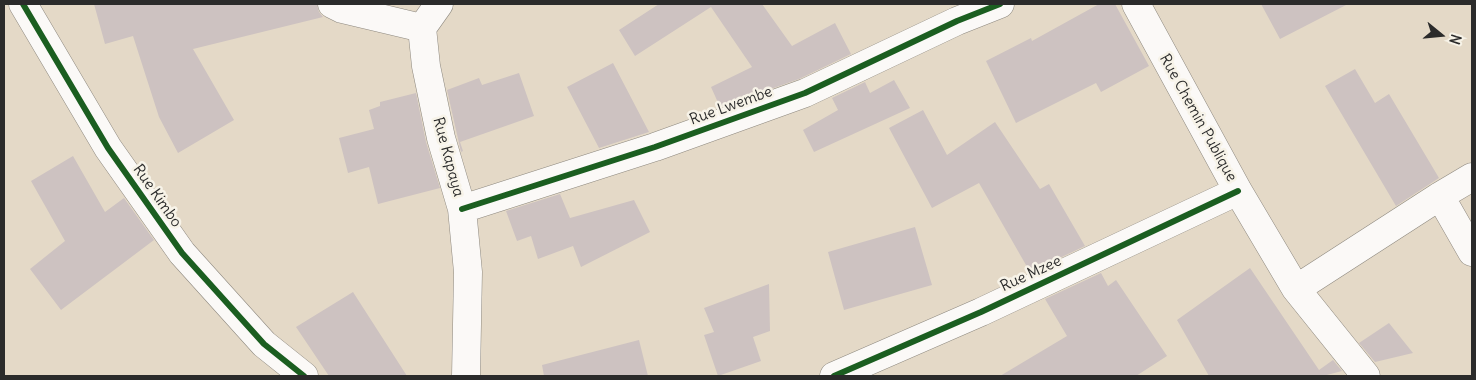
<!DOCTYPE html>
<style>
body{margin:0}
#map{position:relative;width:1476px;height:380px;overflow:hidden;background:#e4d9c7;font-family:Delius,sans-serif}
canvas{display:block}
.frame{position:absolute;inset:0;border:5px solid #2b2b2b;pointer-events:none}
.north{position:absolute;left:1416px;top:10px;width:50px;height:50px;-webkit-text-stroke:4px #f7f3e8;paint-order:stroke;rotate:107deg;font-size:14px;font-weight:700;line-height:20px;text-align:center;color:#2b2b2b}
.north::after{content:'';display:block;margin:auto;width:18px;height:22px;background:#2b2b2b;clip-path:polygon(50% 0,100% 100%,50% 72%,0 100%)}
</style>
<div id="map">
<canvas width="1476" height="380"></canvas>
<div class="frame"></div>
<div class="north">N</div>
</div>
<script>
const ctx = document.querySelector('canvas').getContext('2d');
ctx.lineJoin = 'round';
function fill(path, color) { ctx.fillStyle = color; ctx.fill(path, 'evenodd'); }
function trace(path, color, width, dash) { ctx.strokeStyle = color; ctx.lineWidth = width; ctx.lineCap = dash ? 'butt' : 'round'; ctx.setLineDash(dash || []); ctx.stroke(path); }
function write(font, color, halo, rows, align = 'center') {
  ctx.font = font + ' Delius,sans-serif'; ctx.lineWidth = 5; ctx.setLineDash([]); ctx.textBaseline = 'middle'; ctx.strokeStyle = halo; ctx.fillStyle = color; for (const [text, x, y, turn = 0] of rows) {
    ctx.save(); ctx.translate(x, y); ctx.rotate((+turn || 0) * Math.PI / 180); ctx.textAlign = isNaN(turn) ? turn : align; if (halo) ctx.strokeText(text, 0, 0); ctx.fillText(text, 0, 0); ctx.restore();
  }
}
const building = new Path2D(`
 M94,4h223l2,8 4,5 -130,32 41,71 -56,33 -19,-36 -26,-81 -28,8z
 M659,4h103l30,42 43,-23 16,31 -52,25 -79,28 -9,-20 41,-20 -41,-60 -76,49 -16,-26z
 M1099,4h16l34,62 -48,26 -5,-9 -80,40 -30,-62 45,-23 1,3z
 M1261,4h87l-68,35z
 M613,63l36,69 -50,16 -32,-61z
 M1355,69l20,34 14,-9 50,84 -43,28 -71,-120z
 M519,73l15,43 -74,26 3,9 -2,1 -14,-62 32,-12 3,7z
 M894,80l16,28 -96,44 -11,-22 35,-20 -6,-12 33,-16 5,11z
 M416,93l10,49 14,46 -62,16 -9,-37 -21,6 -9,-35 35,-9 -5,-19 11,-4v-4z
 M923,110l24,45 48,-33 45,67 9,-5 36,62 -55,26 -51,-89 -47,25 -43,-80z
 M73,156l32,56 19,-14 30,42 -93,70 -31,-41 35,-28 -34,-60z
 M560,194l10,24 64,-18 16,32 -69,35 -8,-21 -35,13 -7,-23 -14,5 -11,-30z
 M915,227l17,58 -88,25 -16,-58z
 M1250,268l69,102 14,-10 9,11 -19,5h-114l-32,-56z
 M1101,273l7,13 8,-6 51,76 -31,20h-136l67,-40 -22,-37z
 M769,284l1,47 -17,6 8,24 -43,15 -14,-41 10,-3 -10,-24z
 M353,292l54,84h-78l-33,-49z
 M1389,323l24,30 -38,9 -16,-19z
 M639,340l9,36h-104l-2,-11z`);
const street = new Path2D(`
 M23,4l85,144 74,105 82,91 40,32
 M332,4l10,5 80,19
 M439,4l-17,24 4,38 15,72 21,71 6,63 -2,104
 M1136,4l102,187 58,98 70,87
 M1440,196l32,56
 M462,209l193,-62 150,-54 152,-72 43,-17
 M1296,289l144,-93 32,-19
 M834,376l147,-64 257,-121`);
const cycleway = new Path2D(`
 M23,4l85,144 74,105 82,91 40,32
 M462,209l193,-62 150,-54 152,-72 43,-17
 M834,376l147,-64 257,-121`);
const streetNames = [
 ["Rue Lwembe",731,106,-20],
 ["Rue Chemin Publique",1198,118,61],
 ["Rue Kapaya",448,157,75],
 ["Rue Kimbo",157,196,55],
 ["Rue Mzee",1031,274,-25]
];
fill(building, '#cdc2c1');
trace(street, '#8d887f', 29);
trace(street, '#fbf9f7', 28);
trace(cycleway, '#1b5e20', 6);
write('15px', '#2b2b2b', '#f7f3e8', streetNames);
</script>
